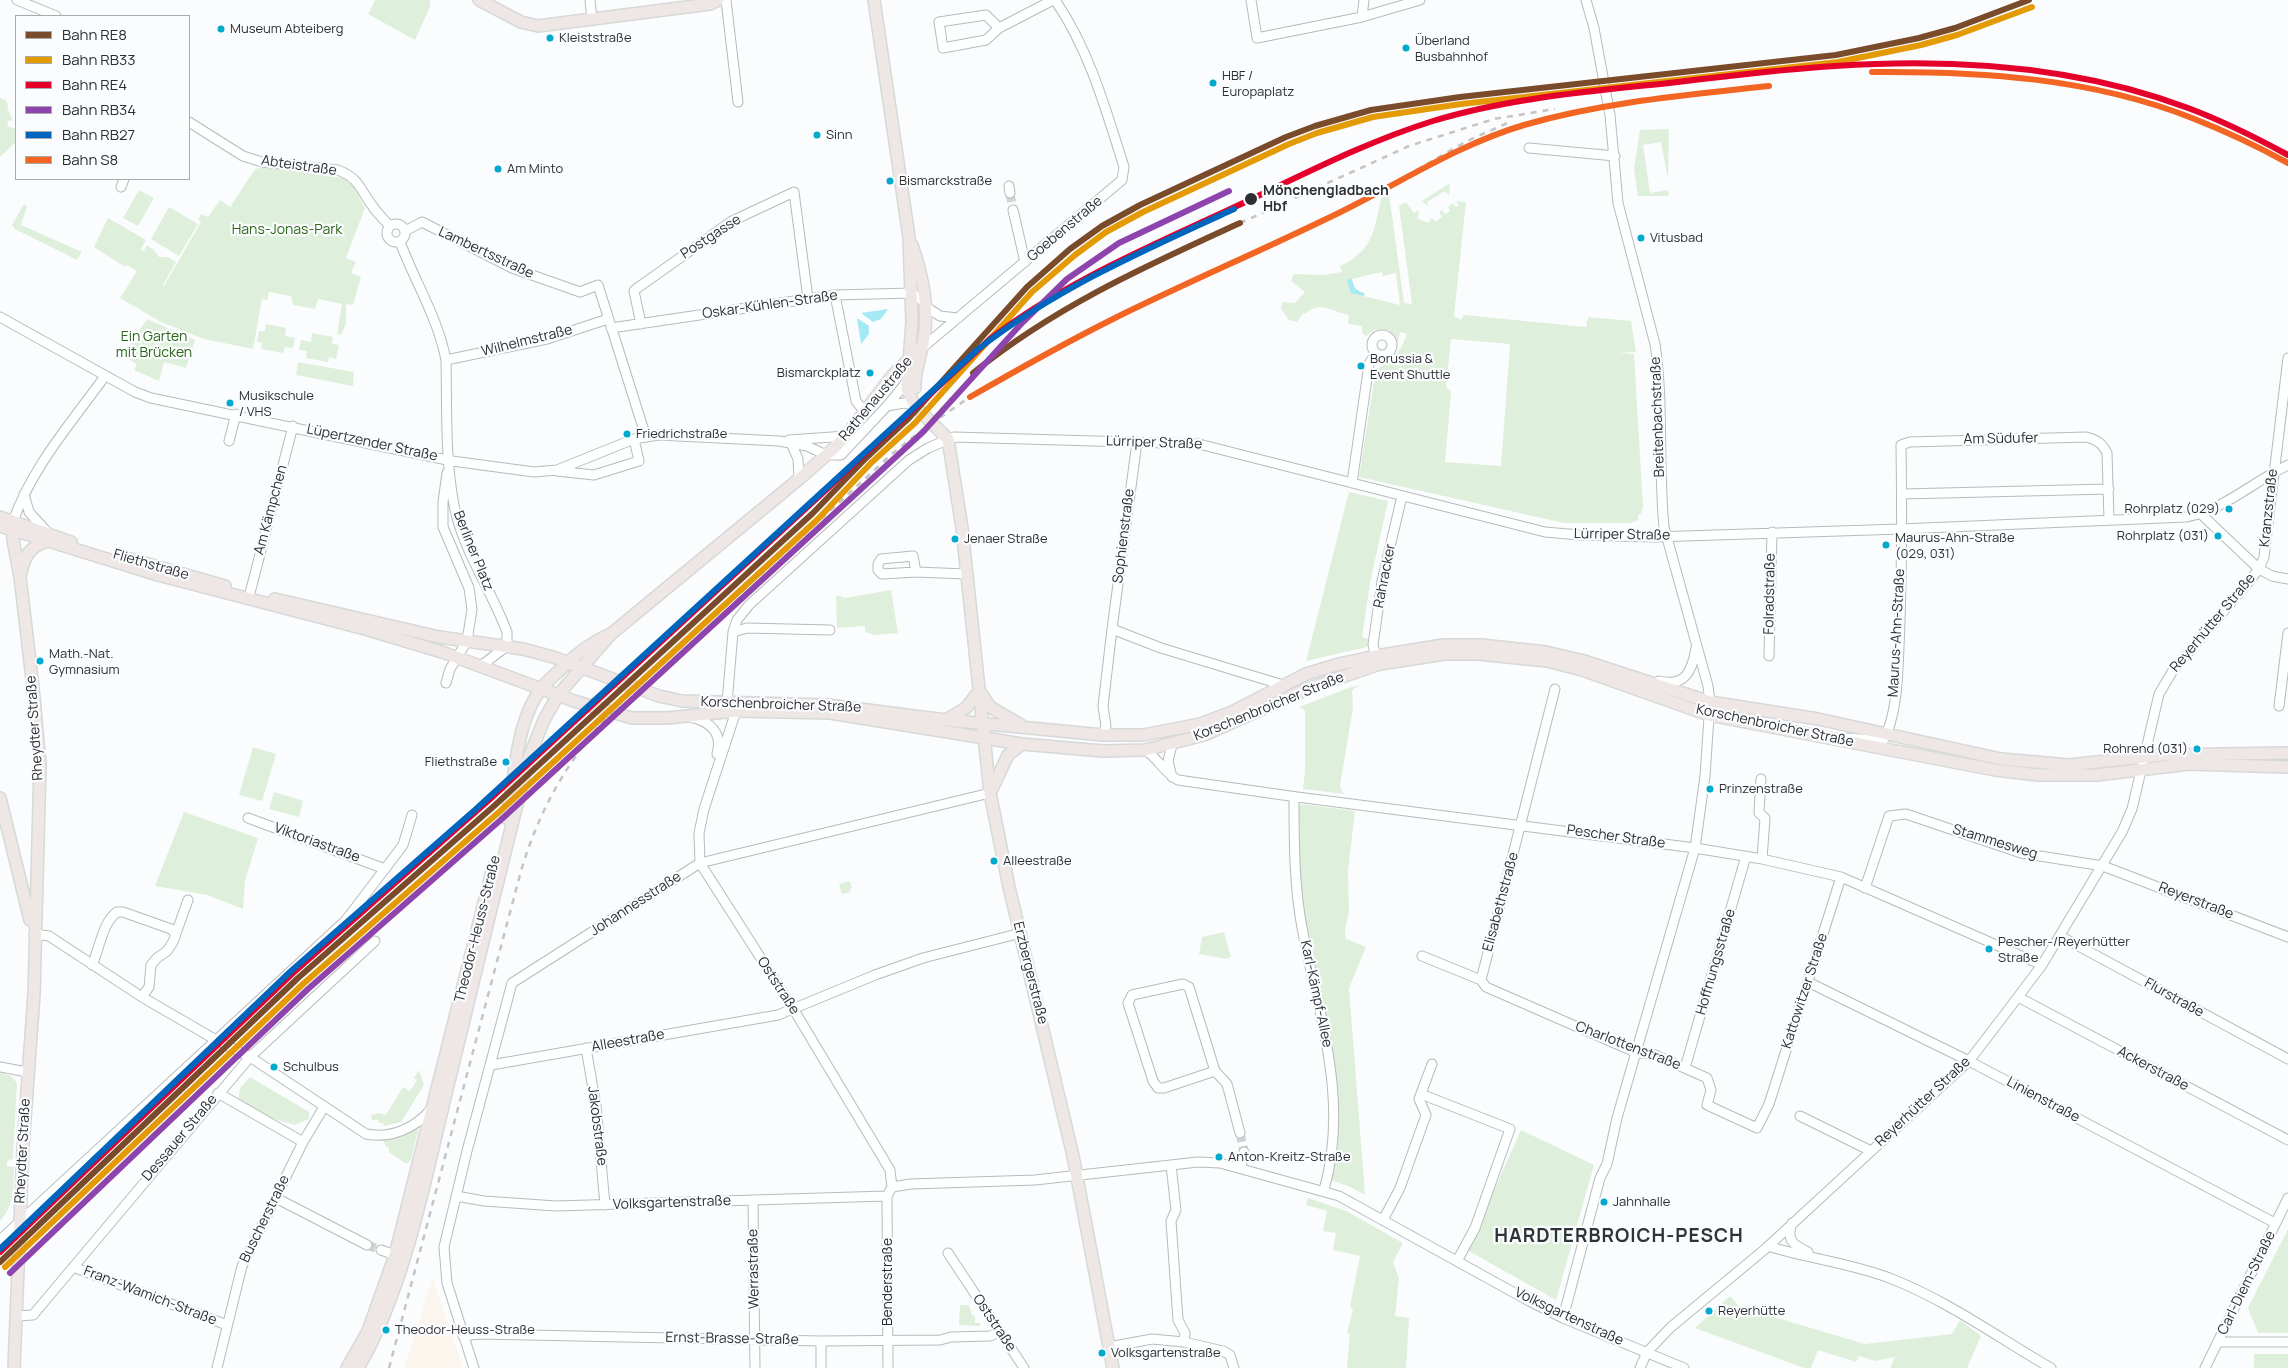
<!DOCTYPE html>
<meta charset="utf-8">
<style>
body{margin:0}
#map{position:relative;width:2288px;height:1368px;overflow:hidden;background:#fbfcfd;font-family:Manrope,sans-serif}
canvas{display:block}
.legend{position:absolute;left:15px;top:15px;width:175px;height:165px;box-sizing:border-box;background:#fafcfe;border:1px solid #a8aaac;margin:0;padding:6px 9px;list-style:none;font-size:15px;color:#2c2e31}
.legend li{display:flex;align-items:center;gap:10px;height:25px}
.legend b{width:25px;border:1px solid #a8aaac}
</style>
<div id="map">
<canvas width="2288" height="1368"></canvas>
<ul class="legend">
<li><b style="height:6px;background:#7a4b2a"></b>Bahn RE8</li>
<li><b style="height:6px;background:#e39a05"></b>Bahn RB33</li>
<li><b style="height:6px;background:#e4002b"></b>Bahn RE4</li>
<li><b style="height:6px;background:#8e44ad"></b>Bahn RB34</li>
<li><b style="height:6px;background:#0065bd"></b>Bahn RB27</li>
<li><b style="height:6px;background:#f26522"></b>Bahn S8</li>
</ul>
</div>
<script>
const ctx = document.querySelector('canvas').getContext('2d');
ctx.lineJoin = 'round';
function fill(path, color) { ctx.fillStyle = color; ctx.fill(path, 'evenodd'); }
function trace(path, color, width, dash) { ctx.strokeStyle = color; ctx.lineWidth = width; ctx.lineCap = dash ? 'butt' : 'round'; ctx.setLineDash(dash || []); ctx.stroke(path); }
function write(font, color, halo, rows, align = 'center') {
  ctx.font = font + ' Manrope,sans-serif'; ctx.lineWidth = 4.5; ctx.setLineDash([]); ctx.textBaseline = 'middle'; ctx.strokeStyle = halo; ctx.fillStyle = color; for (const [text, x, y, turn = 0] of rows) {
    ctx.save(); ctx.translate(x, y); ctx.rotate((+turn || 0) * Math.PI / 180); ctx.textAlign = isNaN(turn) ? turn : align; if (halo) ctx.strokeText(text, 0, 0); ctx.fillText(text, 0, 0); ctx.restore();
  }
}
const industrial = new Path2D(`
 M433,1278l30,90h-59z`);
const green = new Path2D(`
 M375,0h55v7l-15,33 -47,-26z
 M0,98l6,2 2,5 -1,2 6,14 -4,-1 -2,6 9,3v13l-16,15z
 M1669,129l-1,50 -7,-37 -18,3 7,48 18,-3 1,6h-31l-4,-27 6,-39z
 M265,167l78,11 10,8 12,22 -19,50 10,4 -5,11 10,4 -8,28 -7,-1v20l-5,11 -4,-1 5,-30 -24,-5 -3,10 -22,-4 -2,-9 -22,-4 -2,8 -5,-1 -9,50 -49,-10 -43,-17 -41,-24 17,-27 -10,-6 -2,2 -31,-20 14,-29 38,22 -5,9 3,2 3,-6 7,5 5,7h9l8,5 -13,23 1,1 37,-64 -3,-2 3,-6 7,3 12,-17 10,7 25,-38z
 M1450,183l-1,12 -4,-4 -18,11 2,5 -7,-6z
 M139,190l15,8 -16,28 -15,-8z
 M1389,194l15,109 8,1 -13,-98 7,-4 8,11 4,-3 1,3 -2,5 11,5 4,-5 3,4 7,-5 -3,-5 3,-2 3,4 5,-3 -2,-4 5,-4 3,4 3,-1 -3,-5 10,1 -12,114 7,4 3,-5 122,12 2,-10 43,4 5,31 -18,1 16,1 9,152 -2,8 -3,1v5l-8,3h-66l-205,-46 16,-102c5,-11 8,-9 17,-16 7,-6 12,-17 15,-25l-7,-2 -2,10c-7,-15 -19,-17 -32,-6l-4,-3v-7l-14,-2 1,-9c-17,-3 -29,-15 -44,-1l-2,-1 -6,9 -8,-2 -8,-11 1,-7 13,1 10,-11 -14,-11 3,-7 29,1 19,-3 -2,-6c35,-16 34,-38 42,-71zM1382,272l1,4 13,-3 4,32 -36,-9 1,-3c-9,-2 -12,-6 -13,-14zM1451,339l59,5 -9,122 -56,-4 6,-70 -5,-6z
 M24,204l3,2 -6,19 61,27 -5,8 -62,-31 -3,-4z
 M169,207l29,17 -19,32 -28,-17z
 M147,319l48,21 -9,28 -22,-6 -5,19 -25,-11 3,-6 -14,-8z
 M266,324l20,4 -1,8 10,2 -2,10 -8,-1 -2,6 -22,-4 1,-6 -5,-1 2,-11h6z
 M312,333l21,4 -1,7 7,1 -3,14 -7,-2 -1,5 -22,-4 1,-7 -8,-1 2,-10 10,2z
 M298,362l56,10 -1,14 -57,-11z
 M1349,492l39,9 -18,82 -8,54 7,2 -2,8 -61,14z
 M891,590l7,43 -23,2 -10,-3v-6l-28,2 -1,-33 9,3z
 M1365,685l-9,2 -4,4 1,17 -13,78 2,5 3,3 -42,-5 2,-17v-61l-6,-4 52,-20z
 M253,747l23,7 -14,47 -23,-6z
 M274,792l29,9 -4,16 -30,-8z
 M1301,804l54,7 -7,60 1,41 -4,18 1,9 20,8 -17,41 16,207 -17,-9 -18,-6 7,-83 -1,-24 -34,-169 -4,-38 -1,-58z
 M184,812l74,26 -13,43 -2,28 -36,-14 -52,-9z
 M850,881l2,7 -2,1v3l-8,2 -3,-10z
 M1224,932l7,25 -5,2 -27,-5 3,-17z
 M419,1070l5,15 -23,37 -17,4 -1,-3h-4l-1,-3h-6l-1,-5 8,-2 7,2 17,-28 7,4 7,-11 -3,-2z
 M0,1073l11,3 6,7 -4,76 -6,2v5l7,1c-1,21 1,38 -14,54z
 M250,1077l59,35v7l-14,6 -38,-11 -19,-11 2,-15z
 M420,1124l-9,35 -3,4h-3l-16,-11v-4l-4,-3 -2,-6 10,-2z
 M1521,1130l73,35 -38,135 -89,-50z
 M1308,1198l38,13 57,32 -10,19 6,16 -4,38 14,2 -3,50h-59l3,-34 -3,-1 6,-24 -3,-3 10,-50 -27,-6 3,-17 -13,-2 4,-20 -21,-6z
 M2288,1229v104h-30l-10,-25z
 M1730,1296l10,11 125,37 87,-10 8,-14 21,16 -14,32h-77l5,-11 -20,4 -16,-5 -3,6 -38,-12 -7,18h-7l-109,-40z
 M960,1305h9l3,10 3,1v7h5v3l-21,-1z
 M2254,1354h34v14h-34z`);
const water = new Path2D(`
 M1352,279c1,8 4,12 12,14v3l-13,-3 -4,-13z
 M888,309l-7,10 -8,3 -12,-9z
 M857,318l12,8v8l-8,10z`);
const minorTunnel = new Path2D(`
 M1010,193l3,17
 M1240,1133l4,19
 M367,1245l14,5`);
const minor = new Path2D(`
 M17,0l39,16
 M590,0l2,19
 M726,0l12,102
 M1251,0l6,38 105,-21 58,-17
 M1362,17l2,-17
 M999,28l-13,-13 -47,7 4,26 43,-8 13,-12 54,-28
 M189,122l54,34 19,6 76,8c22,9 21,18 33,34 5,8 12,15 19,22
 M1529,148l86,8
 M1009,186l1,7
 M121,187l3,-8
 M1013,210l12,52
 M387 233a9 9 0 1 1 18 0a9 9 0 1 1-18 0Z
 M405,231l17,-9 90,46 68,24 18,-7 48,152
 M400,242c15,40 38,76 46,118 1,48 -1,98 8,145 8,44 38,86 53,127v14l-25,19
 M835,295l21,106 8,10
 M926,307l14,9 17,2
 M0,317l135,75 16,6 301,63 82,11 23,-2 77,-31 24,-4 121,6 28,5 19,9h15l46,-49 22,-27
 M641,324l-7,-33 2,-2 96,-68 62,-29 14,107
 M611,328l224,-33 77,-2 14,10
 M1372 345a10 10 0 1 1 20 0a10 10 0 1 1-20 0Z
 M922,348l200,-168 2,-13c-18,-57 -35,-118 -69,-167
 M446,360l101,-21 61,-20
 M887,406l17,-3 11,3
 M789,440l57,-4
 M229,441l7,-27
 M791,443l7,16 1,20
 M557,471l37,4 45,-14 -5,-22
 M1352,483l17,-119 7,-11
 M24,494l5,18 20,22
 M1902,494l207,-5
 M2201,514l58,55 13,7 16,3
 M13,522c18,-54 59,-100 92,-146
 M916,572l-3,-16 -32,3 -3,5v6l4,4 34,-2 51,2
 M250,593l43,-167
 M1112,629l49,19 122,37
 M733,632l14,-4 83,2
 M1376,656l-3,-11 9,-64 20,-85
 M1769,656l3,-124
 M1659,681c27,6 33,-10 37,-33
 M446,683l4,-14 17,-28 5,-32 -3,-21 -26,-61v-25l4,-29
 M727,703l6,-71 4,-12 12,-15 160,-145 19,-12 26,-11 245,7 346,88 34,3 75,2 247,-8 285,-12c38,-7 68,-36 102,-52
 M2279,706l9,-73
 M736,711l-32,98 -5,24 1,30 94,147 96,160 2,17 -5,9 1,172
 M690,717c20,4 33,16 27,37
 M1103,735l3,-9 -3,-20 9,-77 25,-187
 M1847,738l36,3c14,-25 15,-66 16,-94 3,-67 3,-135 2,-202l9,-3 176,-5c11,3 16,6 21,16l2,67
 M1172,745l-4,16 4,16
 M1145,750c13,8 19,23 33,30l119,17 398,51 67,11 79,18 201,88
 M1761,779l-2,34 6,5 -3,41
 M1294,797c0,46 0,91 9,136 17,87 46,168 21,257
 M248,818l137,51
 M1865,888l24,-72 17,-2 115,39 82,13 185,71
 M34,934l15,2 93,61 74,43 34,17 116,77c25,5 50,-6 66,-26
 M2060,936l228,123
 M1422,956l59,24 5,7 151,66 16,1 54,24 4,12 -4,15 50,23 12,-24 72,-227
 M92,965c8,-17 10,-42 25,-53h6l48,17 4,4
 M1481,980l74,-291
 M1808,982l161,79 306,162
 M142,997l7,-10 2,-22 6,-7 10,-7 6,-9 15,-42
 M2018,997l270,143
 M586,1048l10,58 9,99
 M491,1065l287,-50 97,-40 48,-17 98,-25
 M0,1067l27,5
 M1685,1068l61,-212
 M1215,1071l-26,-84 -6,-3 -51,11 -4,8 25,78 5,7h6l51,-17 12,13 13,49
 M218,1093l85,49
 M1421,1094l89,35 -35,99 -18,33
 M1800,1116l71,35
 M1171,1165l5,45 -5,11 7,99 7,13 -1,9
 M1241,1168l3,-16
 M892,1187l19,-3 124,-4 163,-18 22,1 119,33 190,105 34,17 121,50
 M456,1196l28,5 72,5 331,-10
 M276,1198l91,47
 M753,1200l2,168
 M1383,1220l17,-32 26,-73 -7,-16 13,-35
 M1792,1223c-6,17 1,22 16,29
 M0,1240l346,-320 51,-67 6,-8 9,-30
 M1768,1246c41,13 84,17 124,33 56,22 107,59 159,89
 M381,1250l14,5
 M948,1253l76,115
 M73,1267l154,58
 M16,1316l17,-1 217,-258 125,-116
 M1563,1318l37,-140 7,-14 10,-46 78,-270 10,-72 5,-74 -2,-16 -44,-159c-6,-61 0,-123 -9,-183l-37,-141 -8,-88 -16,-87 -8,-28
 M463,1336l16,-2 342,7 119,-1 11,-3 39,-1 10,-4
 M821,1341v27
 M2218,1342h70
 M1109,1347l43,-8 32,3 39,9 7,4 4,13
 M217,1368l25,-102 61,-124 21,-35
 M474,1368l-27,-85 -3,-36 23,-96 45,-168 188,-120 290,-70
 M1640,1368l7,-16 24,-25 93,-77 205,-189 33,-43 40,-53 80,-133 10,-23 27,-115 13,-22 74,-87 13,-16 5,-12 24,-199
 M2205,1368l83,-170`);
const major = new Path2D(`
 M479,0l42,22 17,4 172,-22 8,-4
 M874,0l35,237 3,85 -5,67 8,17 33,33 14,89 28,265 19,94 64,269 40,212
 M912,245c11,33 18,63 11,98 -3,15 -9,30 -8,45
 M0,517l71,25
 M12,524l1,16 7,37 13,110 7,77 -6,230 -11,153 -9,221
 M0,526l158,49 207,54 77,23 132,49 58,17h35l69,-7 94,2 192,31 81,7 42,-1 59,-15 103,-46 73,-25 65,-10h33l69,7 35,9 127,45 286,55 43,5h59l92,-11 99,3
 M120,556l105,30
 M21,573c3,-16 9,-27 25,-31
 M275,599l164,38 84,12 30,8 106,39 23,5 146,4 118,15 157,15h40l57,-11 32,-12 74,-38 33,-10 37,-8 67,-11h38l65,7 38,9 126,41 108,17 183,40 68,6 93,-10 126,-2
 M980,692l10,15 31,18
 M946,720l20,-12 13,-17
 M991,791l17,-36 14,-11
 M0,798l30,122
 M506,818c11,-44 8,-90 34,-128 6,-8 15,-15 22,-22 13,-13 29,-25 46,-33
 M347,1368l21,-37 27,-76 98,-388
 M358,1368c44,-74 65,-178 85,-262 28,-115 56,-231 85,-346l16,-40 14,-25 53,-61 188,-155 33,-29 14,-14 46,-60 31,-31`);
const rail = new Path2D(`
 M1406,176l61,-35 45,-20
 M1240,223l169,-77 85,-27 61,-10
 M389,1368l132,-497c20,-68 55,-126 107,-175l265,-243 29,-23 48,-33`);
const rail1 = new Path2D(`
 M973,373c83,-67 171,-106 267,-150
 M0,1262l298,-284 196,-172 319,-293 53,-55 43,-40 118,-131 43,-38 32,-23 38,-21 146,-68 29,-11 56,-16 89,-13 376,-42 83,-17 36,-10 74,-28`);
const rail2 = new Path2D(`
 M5,1267l298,-283 196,-172 319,-293 53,-56 44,-40 117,-131 43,-37 31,-23 37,-20 146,-68 28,-11 56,-16 88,-13 377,-42 83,-17 36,-10 75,-28`);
const rail3 = new Path2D(`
 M0,1252l293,-279 196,-173 501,-461c68,-52 145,-86 223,-122 73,-33 143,-72 220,-96 79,-24 163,-30 245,-39 52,-6 105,-13 157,-16 117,-8 242,0 353,42 35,13 67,29 100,47`);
const rail4 = new Path2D(`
 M10,1273l298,-284 196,-172 419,-385 99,-109 45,-44 52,-36 110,-52`);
const rail5 = new Path2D(`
 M0,1249l291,-278 185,-162 501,-459c78,-61 167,-100 257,-141`);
const rail6 = new Path2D(`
 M1872,72c108,-1 219,6 320,46 33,13 65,28 96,45
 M970,397c47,-27 93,-53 141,-77 70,-35 143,-66 213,-100 67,-31 129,-74 200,-95 80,-23 163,-30 245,-39`);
const markers = [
 [221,29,4.5,"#00a9ce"],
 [550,38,4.5,"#00a9ce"],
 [1406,48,4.5,"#00a9ce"],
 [1213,83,4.5,"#00a9ce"],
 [817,135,4.5,"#00a9ce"],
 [498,169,4.5,"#00a9ce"],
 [890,181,4.5,"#00a9ce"],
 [1251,199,7,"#2c2e31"],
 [1641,238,4.5,"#00a9ce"],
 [1361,366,4.5,"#00a9ce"],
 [870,373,4.5,"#00a9ce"],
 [230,403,4.5,"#00a9ce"],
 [627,434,4.5,"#00a9ce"],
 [2229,509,4.5,"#00a9ce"],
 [2218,536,4.5,"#00a9ce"],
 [955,539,4.5,"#00a9ce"],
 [1886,545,4.5,"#00a9ce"],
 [40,661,4.5,"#00a9ce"],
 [2197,749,4.5,"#00a9ce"],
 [506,762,4.5,"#00a9ce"],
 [1710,789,4.5,"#00a9ce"],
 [994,861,4.5,"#00a9ce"],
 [1989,949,4.5,"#00a9ce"],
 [274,1067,4.5,"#00a9ce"],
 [1219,1157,4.5,"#00a9ce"],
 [1604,1202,4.5,"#00a9ce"],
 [1709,1311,4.5,"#00a9ce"],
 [386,1330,4.5,"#00a9ce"],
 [1102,1353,4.5,"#00a9ce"]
];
const busNames = [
 ["Museum Abteiberg",230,29],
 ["Kleiststraße",559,38],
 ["Überland",1415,41],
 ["Busbahnhof",1415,57],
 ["HBF /",1222,76],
 ["Europaplatz",1222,92],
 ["Sinn",826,135],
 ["Am Minto",507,169],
 ["Bismarckstraße",899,181],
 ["Vitusbad",1650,238],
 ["Borussia &",1370,359],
 ["Event Shuttle",1370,375],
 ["Bismarckplatz",861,373,"right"],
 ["Musikschule",239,396],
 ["/ VHS",239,412],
 ["Friedrichstraße",636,434],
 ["Rohrplatz (029)",2220,509,"right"],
 ["Rohrplatz (031)",2209,536,"right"],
 ["Maurus-Ahn-Straße",1895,538],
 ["(029, 031)",1895,554],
 ["Jenaer Straße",964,539],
 ["Math.-Nat.",49,654],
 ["Gymnasium",49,670],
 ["Rohrend (031)",2188,749,"right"],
 ["Fliethstraße",497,762,"right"],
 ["Prinzenstraße",1719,789],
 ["Alleestraße",1003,861],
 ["Pescher-/Reyerhütter",1998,942],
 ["Straße",1998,958],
 ["Schulbus",283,1067],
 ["Anton-Kreitz-Straße",1228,1157],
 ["Jahnhalle",1613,1202],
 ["Reyerhütte",1718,1311],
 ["Theodor-Heuss-Straße",395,1330],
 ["Volksgartenstraße",1111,1353]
];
const streetNames = [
 ["Abteistraße",299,166,8],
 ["Goebenstraße",1065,229,-40],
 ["Postgasse",711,237,-33],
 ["Lambertsstraße",486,253,25],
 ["Oskar-Kühlen-Straße",770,305,-8],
 ["Wilhelmstraße",527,341,-14],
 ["Rathenaustraße",876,399,-50],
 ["Breitenbachstraße",1658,417,-92],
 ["Am Südufer",2001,439,-1],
 ["Lüpertzender Straße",372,443,12],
 ["Lürriper Straße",1154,443,2],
 ["Kranzstraße",2269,508,-84],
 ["Am Kämpchen",271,510,-75],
 ["Lürriper Straße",1622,535,1],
 ["Sophienstraße",1124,536,-83],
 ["Berliner Platz",473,551,68],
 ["Fliethstraße",151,565,16],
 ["Rahracker",1385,576,-79],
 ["Folradstraße",1770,594,-89],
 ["Reyerhütter Straße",2213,623,-50],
 ["Maurus-Ahn-Straße",1897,633,-87],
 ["Korschenbroicher Straße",781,705,2],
 ["Korschenbroicher Straße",1269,707,-22],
 ["Korschenbroicher Straße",1775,726,12],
 ["Rheydter Straße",35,728,-94],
 ["Pescher Straße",1616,837,8],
 ["Stammesweg",1995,842,17],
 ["Viktoriastraße",317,843,20],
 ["Reyerstraße",2196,901,21],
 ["Elisabethstraße",1501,902,-75],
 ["Johannesstraße",636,904,-33],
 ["Theodor-Heuss-Straße",478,929,-76],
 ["Hoffnungsstraße",1716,962,-74],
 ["Erzbergerstraße",1030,973,76],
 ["Oststraße",778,986,57],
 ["Kattowitzer Straße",1805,991,-72],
 ["Karl-Kämpf-Allee",1316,994,78],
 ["Flurstraße",2174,998,29],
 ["Alleestraße",628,1041,-10],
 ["Charlottenstraße",1628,1046,21],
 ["Ackerstraße",2153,1069,28],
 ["Linienstraße",2043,1100,28],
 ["Reyerhütter Straße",1923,1102,-43],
 ["Jakobstraße",597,1126,83],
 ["Dessauer Straße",180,1138,-50],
 ["Rheydter Straße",23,1151,-87],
 ["Volksgartenstraße",672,1203,-2],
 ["Buscherstraße",265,1219,-64],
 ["Werrastraße",754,1269,-91],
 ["Benderstraße",888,1282,-90],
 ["Carl-Diem-Straße",2247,1283,-64],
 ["Franz-Wamich-Straße",150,1296,21],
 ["Volksgartenstraße",1569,1317,25],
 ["Oststraße",994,1323,56],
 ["Ernst-Brasse-Straße",732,1339,1]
];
const stopNames = [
 ["Mönchengladbach",1263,191],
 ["Hbf",1263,207]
];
const parkNames = [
 ["Hans-Jonas-Park",287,230],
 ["Ein Garten",154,337],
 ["mit Brücken",154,353]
];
const districtNames = [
 ["HARDTERBROICH-PESCH",1619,1237]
];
fill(industrial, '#fcf5ee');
fill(green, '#def0db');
fill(water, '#a4e9f3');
trace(minorTunnel, '#d2d3d4', 9, [9, 4.5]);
trace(minor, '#b8babc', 11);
trace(major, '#d7d9d9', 14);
trace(minor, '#feffff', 9);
trace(major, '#eee7e6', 11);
trace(rail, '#c4c4c4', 2.5, [6, 6]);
trace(rail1, '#7a4b2a', 6);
trace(rail2, '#e39a05', 6);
trace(rail3, '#e4002b', 6);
trace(rail4, '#8e44ad', 6);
trace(rail5, '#0065bd', 6);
trace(rail6, '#f26522', 6);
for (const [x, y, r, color] of markers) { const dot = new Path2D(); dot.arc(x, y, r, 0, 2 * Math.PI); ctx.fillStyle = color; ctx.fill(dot); trace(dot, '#fafcfe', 2); }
write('13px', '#2c2e31', '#fafcfe', busNames, 'left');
write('14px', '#2c2e31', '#fafcfe', streetNames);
write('bold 14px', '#2c2e31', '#fafcfe', stopNames, 'left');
write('14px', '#2d671a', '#fafcfe', parkNames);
ctx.letterSpacing = '1px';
write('bold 19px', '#2e3337', '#fafcfe', districtNames);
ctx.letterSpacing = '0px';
</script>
